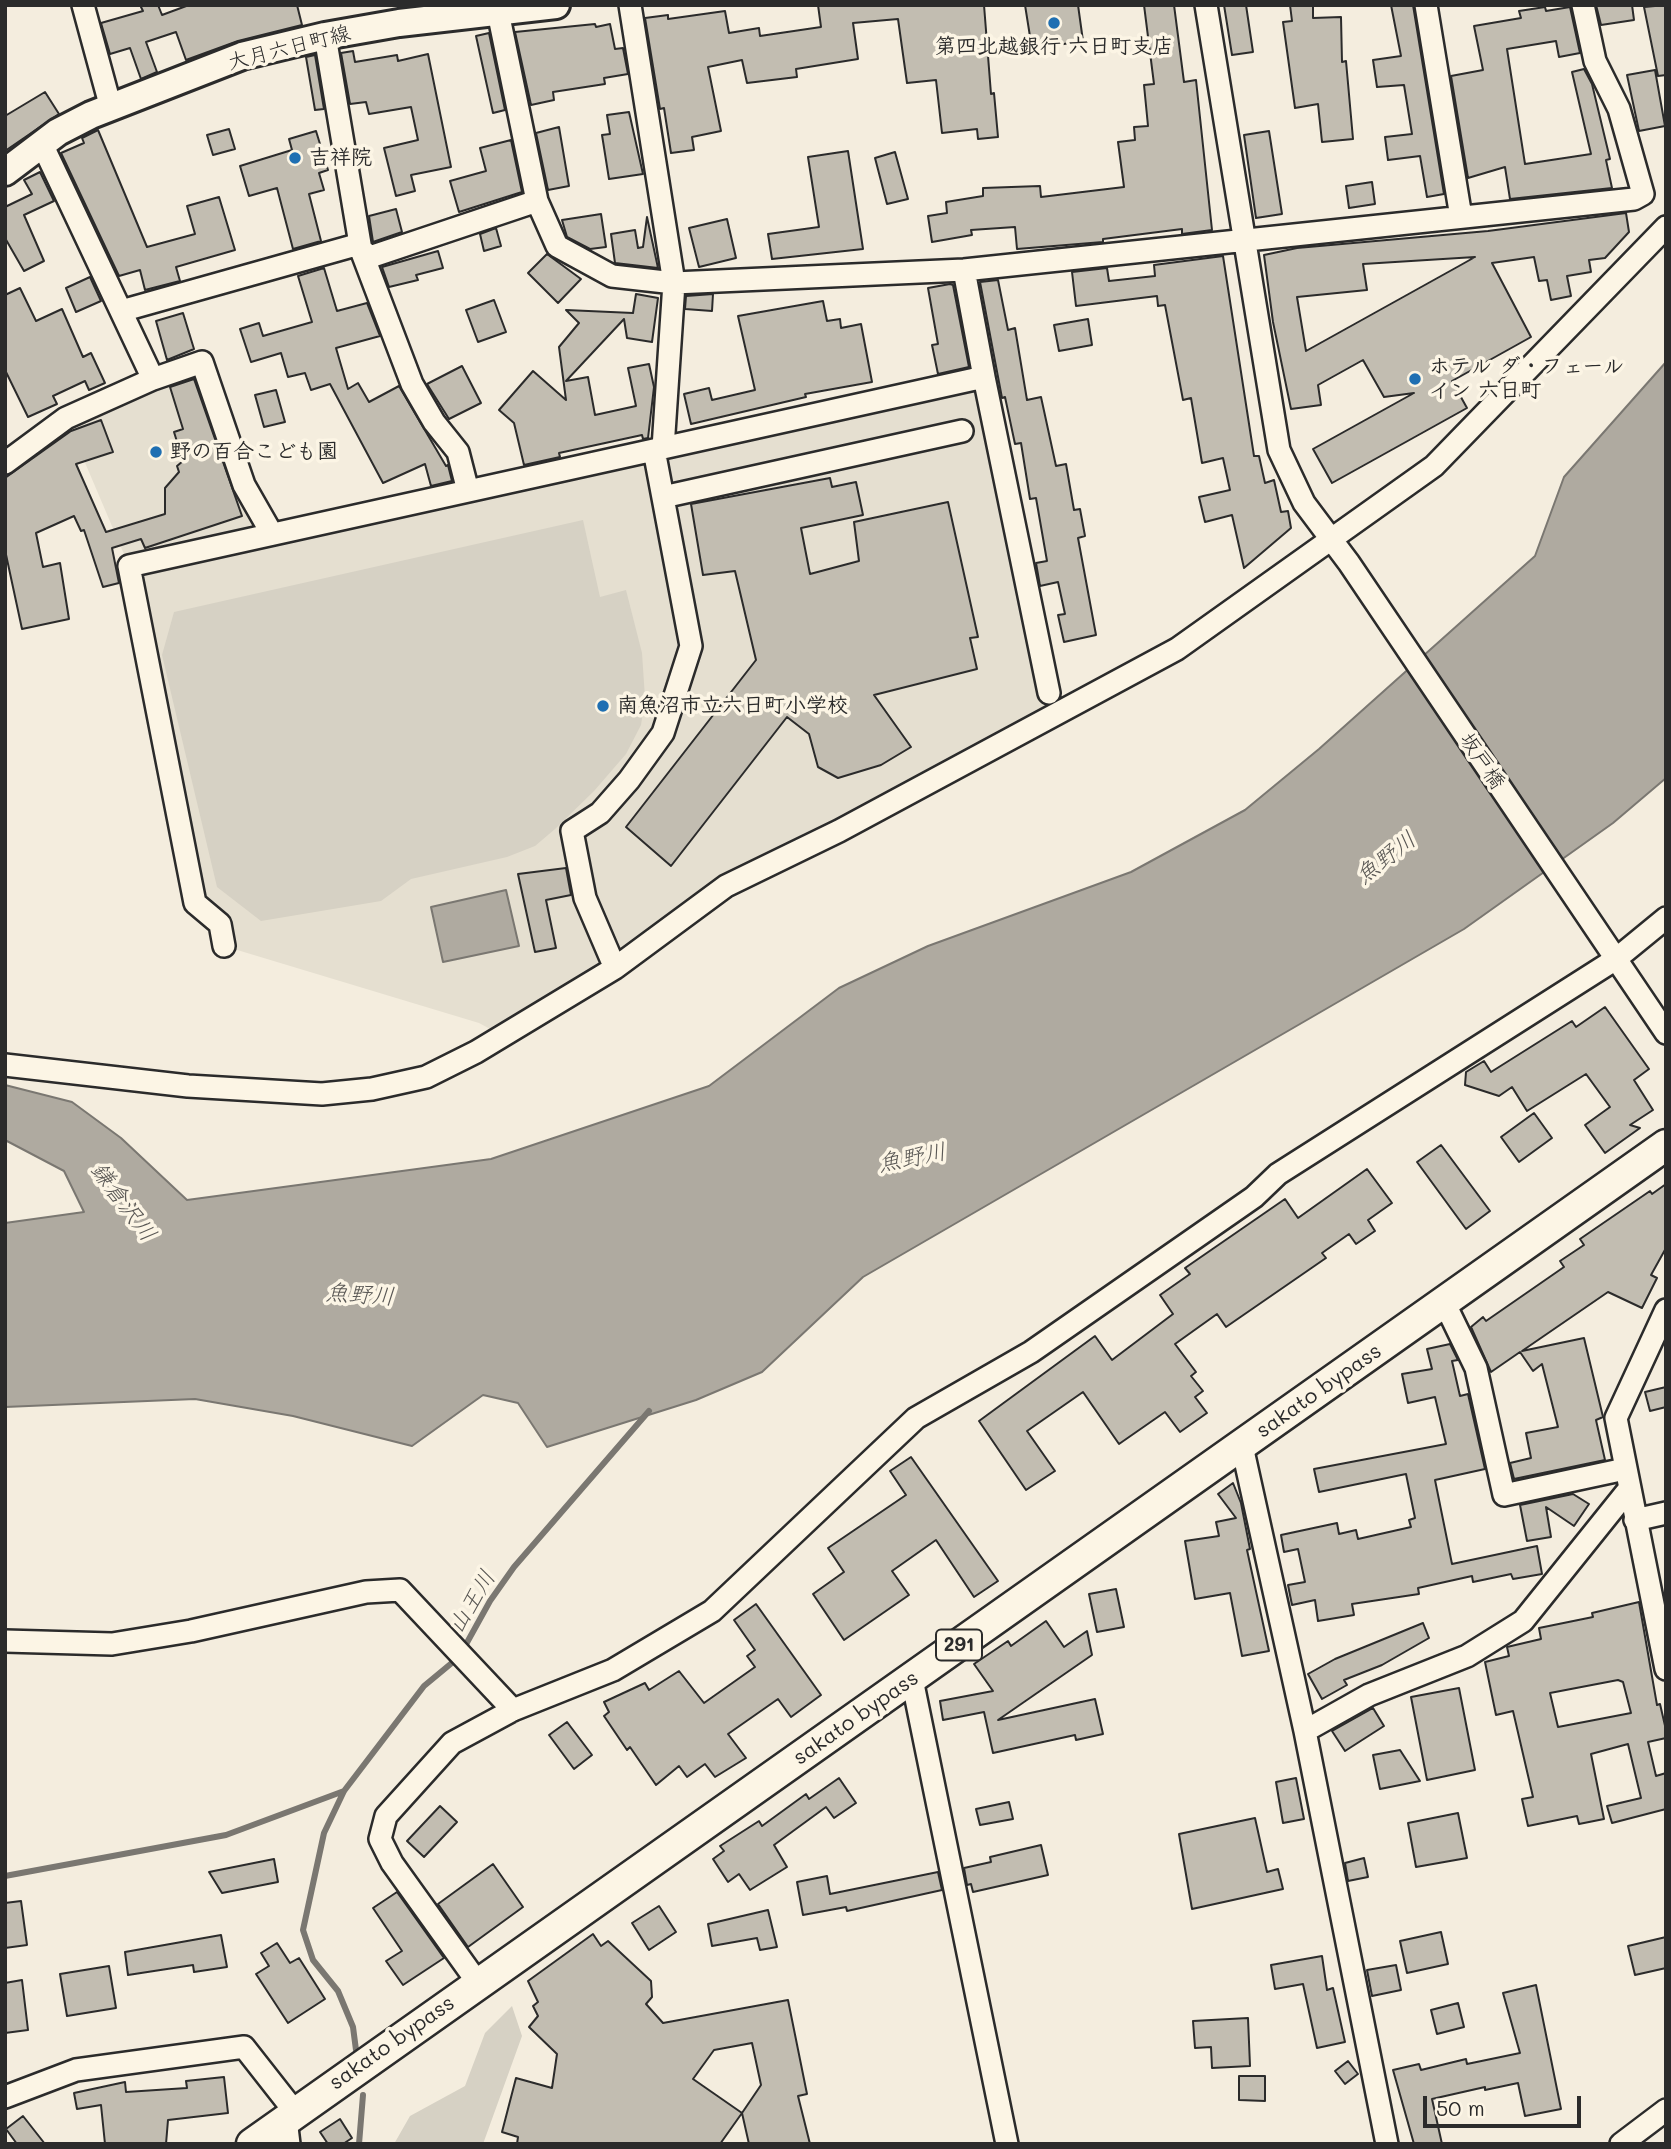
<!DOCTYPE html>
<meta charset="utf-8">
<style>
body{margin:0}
#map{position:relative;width:1671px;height:2149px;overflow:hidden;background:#f4edde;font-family:Mali,sans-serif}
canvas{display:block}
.frame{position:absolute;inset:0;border:7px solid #2b2b2b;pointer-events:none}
.scale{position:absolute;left:1423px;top:2096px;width:158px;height:32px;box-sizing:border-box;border:4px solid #2b2b2b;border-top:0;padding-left:9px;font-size:21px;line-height:24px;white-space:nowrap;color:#2b2b2b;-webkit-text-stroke:5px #fcf5e5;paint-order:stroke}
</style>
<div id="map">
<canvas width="1671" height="2149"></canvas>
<div class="frame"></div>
<div class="scale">50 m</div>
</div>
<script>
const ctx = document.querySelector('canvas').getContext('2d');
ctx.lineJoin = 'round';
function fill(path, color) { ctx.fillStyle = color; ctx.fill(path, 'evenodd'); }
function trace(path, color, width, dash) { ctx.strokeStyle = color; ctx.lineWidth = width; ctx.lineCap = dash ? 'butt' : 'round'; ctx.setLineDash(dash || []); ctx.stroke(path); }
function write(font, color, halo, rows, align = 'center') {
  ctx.font = font + ' Mali,"Klee One",sans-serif'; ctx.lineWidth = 7; ctx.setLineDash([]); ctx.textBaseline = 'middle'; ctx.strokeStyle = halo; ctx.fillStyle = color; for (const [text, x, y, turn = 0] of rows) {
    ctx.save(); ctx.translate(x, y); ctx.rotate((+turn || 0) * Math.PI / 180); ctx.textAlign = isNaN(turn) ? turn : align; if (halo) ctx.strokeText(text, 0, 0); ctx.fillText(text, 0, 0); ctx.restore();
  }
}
const built = new Path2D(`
 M202,362l71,172 711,-157 65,316 -2,26 -321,167 -221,151 -26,-14 -255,-77 -29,-43 -66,-337 -63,-148z`);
const green = new Path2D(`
 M583,520l17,77 26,-7 16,63 3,45 -4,27 -15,29 -32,37 -39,38 -20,17 -28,11 -96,22 -30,22 -120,20 -44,-34 -55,-232 12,-43z
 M512,2006l10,30 -39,108h-89l16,-28 55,-30 20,-53z`);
const water = new Path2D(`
 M1666,362v416l-53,45 -149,106 -601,348 -101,95 -66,28 -149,47 -29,-44 -35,-8 -71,51 -119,-30 -98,-17 -190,8v-184l79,-11 -20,-41 -59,-31v-55l67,17 49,36 66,62 304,-41 218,-73 130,-98 89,-42 203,-74 114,-62 74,-61 216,-193 29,-79z
 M506,890l13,56 -76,16 -12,-55z`);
const stream = new Path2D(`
 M5,1876l221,-41 118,-44
 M356,2050l-3,-23 -15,-36 -25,-31 -10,-30 21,-97 20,-42 80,-105 35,-29 31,-56 24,-34 135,-156
 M359,2144l4,-49`);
const building = new Path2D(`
 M140,5h18l4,10 27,-10h108l5,20 -64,16 -52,19 -10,-28 -30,10 11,30 -16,7 -11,-31 -20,6 -9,-31 42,-12z
 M818,5h166l7,89 3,-1 4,44 -20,2 -1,-10 -35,4 -6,-53 -29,3 -9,-64 -45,4 5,36 -62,10 1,8 -50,6 -5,-23 -34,7 13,64 -29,6 2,13 -23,3 -7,-45 -4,1 -15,-91 23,-3v4l57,-8 4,22 30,-5 1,8 61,-9z
 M1025,5h53l5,36 -51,8z
 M1144,5h30l10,77 12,-2 16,150 -30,4v-5l-79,10v3l-86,7 -2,-22 -44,3 1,5 -40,7 -4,-26 19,-3 -1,-11 37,-6v-8l57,-2 1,11 83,-10 -6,-45 17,-2 -1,-13 14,-1 -4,-41 10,-1z
 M1224,5h22l7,47 -21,3z
 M1290,5h23v13l28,-1 1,45 4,-1 7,78 -31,3 -4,-38 -23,4 -12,-86 9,-1z
 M1391,5h22l31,189 -17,3 -7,-41 -32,4 -3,-23 27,-3 -8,-49 -27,2 -4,-27 28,-4z
 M1596,5h36l2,15 -33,5z
 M1666,5v70l-8,1 -14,-69z
 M1545,7l1,4 24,-4 10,46 -21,4 -3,-16 -49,8 18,115 66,-10 -19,-82 12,-3 8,15 18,75 -4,1 6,28 -102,11 -5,-32 -37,11 -17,-102 32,-6 -9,-44 47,-8 -2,-7z
 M595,24l1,3 14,-3 5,25 8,-1 5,26 -24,4 1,6 -52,8 1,8 -23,5 -16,-73z
 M489,33l16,77 -12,3 -17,-77z
 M353,51l2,11 42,-7 1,6 30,-7 23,113 -40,8 4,16 -19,5 -12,-48 34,-8 -7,-33 -42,7 -3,-12 -16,2 -9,-51z
 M315,55l9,54 -9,1 -9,-53z
 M1655,70l10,56 -26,5 -12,-56z
 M45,92l14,22 -54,37v-35z
 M629,112l14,62 -34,5 -7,-44 8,-1 -3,-19z
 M559,127l10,59 -21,4 -12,-57z
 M229,129l6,20 -22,6 -6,-20z
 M98,130l49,117 48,-13 -8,-28 32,-9 16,53 -59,17 4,14 -35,9 -5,-20 -21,6 -58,-123 23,-10 -2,-5z
 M316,131l12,39 -9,3 5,17 -15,4 12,47 -28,8 -16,-61 -28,8 -9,-30 52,-16 -3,-11z
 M1269,131l13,83 -26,4 -12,-83z
 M511,140l11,52 -63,20 -9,-31 36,-10 -6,-23z
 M848,151l15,98 -91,10 -4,-25 51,-7 -11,-70z
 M895,152l13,47 -21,5 -12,-46z
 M40,172l14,29 -30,14 20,46 -20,10 -19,-33v-31l27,-13 -8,-14z
 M1372,182l3,22 -26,4 -3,-22z
 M396,209l6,23 -29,10 -4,-26z
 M1626,213l3,19 -24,26 -16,2 2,12 -24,4 4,20 -20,4 -4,-20 -8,1 -5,-24 -42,6 39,74 -79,44 15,27 -135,75 -19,-34 101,-56 -30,4 -21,-37 -45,25 3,20 -30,4 -18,-87 -9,-67 33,-7 191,-17zM1475,257l-16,9 -153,85 -9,-54 70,-7 -4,-26z
 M601,214l5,33 -16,2 -23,-12 -5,-17z
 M647,217l11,51 -43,-5 -4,-29 24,-4 3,18 5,-1z
 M727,219l9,39 -37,9 -10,-39z
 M496,228l5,18 -17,5 -4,-17z
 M438,251l5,17 -27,7 2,5 -29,7 -7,-20z
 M547,254l34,25 -23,24 -30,-30z
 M1223,256l31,200h5l6,27 9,-3 7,32 7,-1 3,17 -47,40 -12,-53 -27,7 -6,-25 31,-7 -7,-32 -21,5 -11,-65 -8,2 -18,-95 -7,1 -1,-10 -81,10 -4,-34 35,-4 2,13 46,-5 -1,-11z
 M324,268l13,43 30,-8 13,33 -44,12 12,41 10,-6 11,19 30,-16 47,80 2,-1 4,16 -21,5 -6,-22 -42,19 -53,-99 -19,6 -6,-17 -17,4 -7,-24 -30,9 -11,-33 19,-6 4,13 49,-14 -14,-46z
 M90,277l11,24 -25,11 -10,-24z
 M998,280l10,50 7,-2 12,72 14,-3 15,69 10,-2 8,46 6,-1 5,27 -7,2 18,97 -32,7 -6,-27 7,-1 -7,-32 -18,4 -4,-23 11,-2 -11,-63 -6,1 -9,-56 -6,1 -10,-47 -3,1 -22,-116z
 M950,284l3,1 16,82 -31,7 -6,-29 6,-1 -10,-56z
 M20,288l16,33 26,-12 21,48 8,-4 14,30 -16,7 -4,-9 -32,15 4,8 -29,13 -23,-47v-75z
 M636,294l22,4 -6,44 -25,-4 -3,-19 -58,62 22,-4 7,38 41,-9 -8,-38 21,-4 5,23 -6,51 -5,1 -1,-4 -83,18 1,4 -36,8 -10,-42 -15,-13 34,-39 33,29 -7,-53 20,-24 -13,-13 67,3z
 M713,294l-1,17 -27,-2 1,-13z
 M494,300l12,32 -28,10 -12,-32z
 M823,301l4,20 13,-2 1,9 20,-4 11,58 -67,12 1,3 -115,27 -7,-30 25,-6 3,12 43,-10 -17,-74z
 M183,313l11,36 -27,11 -11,-39z
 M1088,319l4,26 -33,6 -5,-26z
 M462,366l19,37 -32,16 -22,-35z
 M194,379l48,137 -97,32 -4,-9 -29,9 7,35 -16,4 -19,-57 -3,1 -7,-15 -38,17 7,34 17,-4 9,56 -47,10 -17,-79v-72l66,-47 30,-11 12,32 -37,12 30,68 59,-18v-26l14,-16 -2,-6 6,-5 -9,-29 9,-3 -13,-42z
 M276,390l9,32 -21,5 -9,-32z
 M830,478l2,9 24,-5 7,33 -62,13 9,46 49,-13 -5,-39 94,-20 30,135 -8,1 7,31 -103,26 37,52 -30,18 -43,13 -20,-11 -9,-33 -22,-17 -116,149 -45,-39 130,-167 -21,-89 -32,4 -12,-71z
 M566,868l5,27 -25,5 10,48 -21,4 -17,-78z
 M1605,1007l44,62 -15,11 19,30 -23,15 10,3 -35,25 -20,-28 25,-18 -24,-33 -59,37 -15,-24 -13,9 -34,-11 1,-13 18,-11 7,11 81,-51 4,6z
 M1534,1113l18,25 -33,24 -18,-25z
 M1441,1145l49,66 -24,18 -49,-67z
 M1367,1169l25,34 -24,17 7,11 -19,13 -7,-10 -27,19 4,5 -100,69 -9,-13 -42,30 21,28 -5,4 12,15 -8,6 12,16 -27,19 -15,-20 -46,32 -36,-52 -56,39 28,40 -29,19 -47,-69 116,-85 17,24 61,-46 -13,-19 30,-21 -5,-6 100,-69 13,19z
 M1666,1184v64l-15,27 6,3 -15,30 -34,-16 -86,59 62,-13 19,79 -7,3 9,40 -91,19 -4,-16 21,-5 -5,-25 32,-6 -16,-63 -9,7 -13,-19 -29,20 -20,-45 12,-10 3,4 78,-54 -4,-6 24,-16 -4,-6 70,-48 2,3z
 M1450,1344l8,16 -6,1 8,35 8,-2 17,75 -50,11 17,84 85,-18 5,28 -29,5 -2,-5 -38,8 -1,-6 -54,12 1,6 -67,10 2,11 -36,6 -3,-21 -23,5 -4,-20 17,-3 -7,-33 -14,3 -3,-17 56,-12 2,11 17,-4 2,9 53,-12 -2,-7 6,-2 -9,-44 -87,18 -5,-23 132,-25 -11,-47 -27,6 -6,-29 30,-5 -5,-20z
 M1666,1387v20l-16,4 -5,-19z
 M911,1457l87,124 -24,16 -38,-57 -44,31 17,24 -65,45 -31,-46 31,-22 -16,-24 78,-53 -16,-24z
 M1233,1483l8,20 9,46 -3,1 22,101 -27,5 -12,-63 -35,6 -10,-58 34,-5 -3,-14 20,-4 -18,-24z
 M1573,1494l16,10 -15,22 -28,-19 5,30 -24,4 -7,-36z
 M1116,1589l8,38 -27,5 -8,-38z
 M1639,1602l18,103 3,-1 6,26v8l-18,4 8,34 10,-3v36l-54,14 -5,-17 34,-8 -13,-54 -37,10 13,65 -25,5 -2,-8 -49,10 -6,-27 11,-2 -20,-86 -17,4 -11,-53 24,-6 -2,-9 34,-8 -2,-11 54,-11 -1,-4zM1618,1680l5,2 8,31 -73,14 -8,-34z
 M756,1604l65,91 -30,22 -13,-18 -50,35 18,24 -31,19 -10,-13 -18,13 -8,-11 -23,19 -26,-38 -3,3 -23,-34 5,-4 -5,-10 41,-19 4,7 30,-19 25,32 51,-36 -8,-11 8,-6 -21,-30z
 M1046,1621l18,26 23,-16 5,24 -94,65 97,-21 8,35 -27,6 -1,-5 -82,18 -9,-41 -41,8 -3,-19 53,-10 -19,-27 34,-23 3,5z
 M1423,1623l6,15 -47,27 -38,15 3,5 -25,14 -14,-25 27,-15z
 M1459,1688l16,82 -48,10 -16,-83z
 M1373,1708l11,18 -39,25 -13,-20z
 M567,1722l25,33 -18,14 -25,-34z
 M1400,1750l20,31 -40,8 -7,-34z
 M839,1778l17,25 -22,15 -8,-11 -52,38 13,22 -37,23 -11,-16 -11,8 -15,-23 11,-8 -4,-5 39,-25 3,5 44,-32 3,5z
 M1296,1778l8,41 -21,4 -7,-41z
 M1009,1802l4,17 -33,6 -4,-16z
 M440,1806l17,16 -33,35 -17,-16z
 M1458,1813l9,45 -51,9 -8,-44z
 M1255,1818l12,54 11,-3 5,20 -91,20 -13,-75z
 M1041,1845l7,30 -75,17 -2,-8 -4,1 -3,-17 27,-6 -1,-5z
 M1364,1858l4,19 -20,4 -3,-18z
 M274,1859l4,23 -56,11 -13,-21z
 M493,1864l30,43 -55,40 -30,-43z
 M938,1872l4,18 -95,21 -1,-4 -43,8 -6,-33 30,-6 3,18z
 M397,1892l47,66 -41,27 -17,-24 16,-10 -29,-43z
 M21,1901l6,44 -22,3v-45z
 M659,1906l17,26 -27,18 -17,-27z
 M768,1910l9,37 -17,3 -3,-12 -45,8 -4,-22z
 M1441,1932l7,32 -41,9 -7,-32z
 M593,1934l8,12 7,-5 43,40 1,16 -6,7 17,19 125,-23 19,94 -9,2 12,48h-61l-7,-31 -22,31h-203l1,-7 -16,-5 14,-54 36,10 5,-34 -28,-27 9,-11 -5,-10 5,-4 -10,-21zM752,2043l9,42 -19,28 -49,-34 21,-29z
 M221,1935l6,32 -33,5 -1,-7 -65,10 -3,-23z
 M1666,1937v31l-31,7 -7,-29z
 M277,1943l13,20 9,-5 26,41 -37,24 -32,-49 13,-8 -8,-13z
 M1322,1956l5,34 6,-2 12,54 -28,6 -14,-64 -28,5 -4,-24z
 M1396,1965l5,25 -29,6 -5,-26z
 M109,1966l7,42 -49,8 -7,-42z
 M22,1980l6,50 -23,3v-50z
 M1536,1985l25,124 -36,7 -7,-33 -33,7v-3l-53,12 10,45h-28l-21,-74 26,-6 2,6 45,-11 1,5 53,-11 -17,-60z
 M1458,2003l6,24 -27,7 -6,-24z
 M1248,2018l2,48 -38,2 -1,-21 -16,1 -2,-27z
 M1348,2061l10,13 -13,10 -10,-13z
 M1239,2076h26v25l-26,-1z
 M224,2077l4,36 -60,7 -2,24h-61l-4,-39 -24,4 -3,-16 51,-11 1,10 61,-4 -1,-7z
 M23,2116l22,28h-28l-11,-15z
 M340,2119l12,19 -9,6h-15l-8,-12z`);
const minor = new Path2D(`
 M83,5l28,103
 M630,5l44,278 -11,165
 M1206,5l73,445 25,53 45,60 317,470
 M1426,5l35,212
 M498,12l39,189 20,45 55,30 62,7 290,-13 670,-71 9,-5 -24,-85 -24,-48 -12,-56
 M325,36l36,214 51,134 22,38 24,30 10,39
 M42,144l111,235
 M121,311l235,-66 14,12 167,-56
 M984,377l65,316
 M5,463l61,-45 87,-39 49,-17 42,123 28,49
 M663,497l299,-66
 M224,946l-4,-22 -25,-21 -66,-337 855,-189 -20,-107
 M615,968l-30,-70 -13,-67 28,-18 29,-33 34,-47 28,-87 -37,-196
 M5,1065l183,21 134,8 50,-5 54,-12 50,-25 139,-84 111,-82 113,-55 338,-182 257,-183 232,-239
 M1444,1302l32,66 28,127 121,-26
 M1666,1310l-50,108 50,251
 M1242,1446l63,285 82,413
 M1635,1520l31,-7
 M5,1641l107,3 79,-13 175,-39 34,-2 113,120
 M912,1679l95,465
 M1305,1731l64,-36 98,-39 56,-35 106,-132
 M478,1983l-86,-120 -12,-24 6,-23 66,-73 61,-33 100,-40 99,-59 204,-193 115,-66 223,-155 24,-23 338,-215 50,-41
 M5,2097l71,-27 168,-23 51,65
 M286,2119l3,25
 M1621,2144l45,-34`);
const major = new Path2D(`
 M5,172l53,-40 33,-17 151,-59 83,-20 74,-13 157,-18`);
const highway = new Path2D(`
 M252,2144l1414,-999`);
const markers = [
 [1054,23,7,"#1f6fb2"],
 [295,158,7,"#1f6fb2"],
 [1415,379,7,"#1f6fb2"],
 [156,452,7,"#1f6fb2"],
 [603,706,7,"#1f6fb2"]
];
const shields = [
 [959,1645,46]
];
const shieldNames = [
 ["291",959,1645]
];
const poiNames = [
 ["第四北越銀行 六日町支店",1054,47,"center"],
 ["吉祥院",309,158],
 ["ホテル ダ・フェール",1429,367],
 ["イン 六日町",1429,391],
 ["野の百合こども園",170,452],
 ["南魚沼市立六日町小学校",617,706]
];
const streetNames = [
 ["大月六日町線",289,48,-14],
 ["坂戸橋",1482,761,56],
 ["sakato bypass",1319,1391,-35],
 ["sakato bypass",856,1718,-35],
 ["sakato bypass",392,2043,-35]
];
const waterNames = [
 ["魚野川",1386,858,-38],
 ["魚野川",912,1158,-11],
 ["鎌倉沢川",123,1202,53],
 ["魚野川",360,1295,4],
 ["山王川",472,1602,-59]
];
fill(built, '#e5dfd0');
fill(green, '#d6d1c4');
fill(water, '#afaaa0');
trace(water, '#7a7771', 2);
trace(stream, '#7a7771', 6);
fill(building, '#c2bdb1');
trace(building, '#2b2b2b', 2);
trace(minor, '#2b2b2b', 26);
trace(major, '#2b2b2b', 32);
trace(highway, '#2b2b2b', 35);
trace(minor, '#fcf5e5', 21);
trace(major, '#fcf5e5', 26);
trace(highway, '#fcf5e5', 30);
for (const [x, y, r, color] of markers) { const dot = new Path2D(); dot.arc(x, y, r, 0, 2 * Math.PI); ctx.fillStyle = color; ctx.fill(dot); trace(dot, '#fcf5e5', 2.5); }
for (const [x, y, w] of shields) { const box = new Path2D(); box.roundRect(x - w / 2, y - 15.5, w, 31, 5); ctx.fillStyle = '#fcf5e5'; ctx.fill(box); trace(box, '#2b2b2b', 2); }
write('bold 19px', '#2b2b2b', null, shieldNames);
write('bold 21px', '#2b2b2b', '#fcf5e5', poiNames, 'left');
write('21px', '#2b2b2b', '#fcf5e5', streetNames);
write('italic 23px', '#595754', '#fcf5e5', waterNames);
</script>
